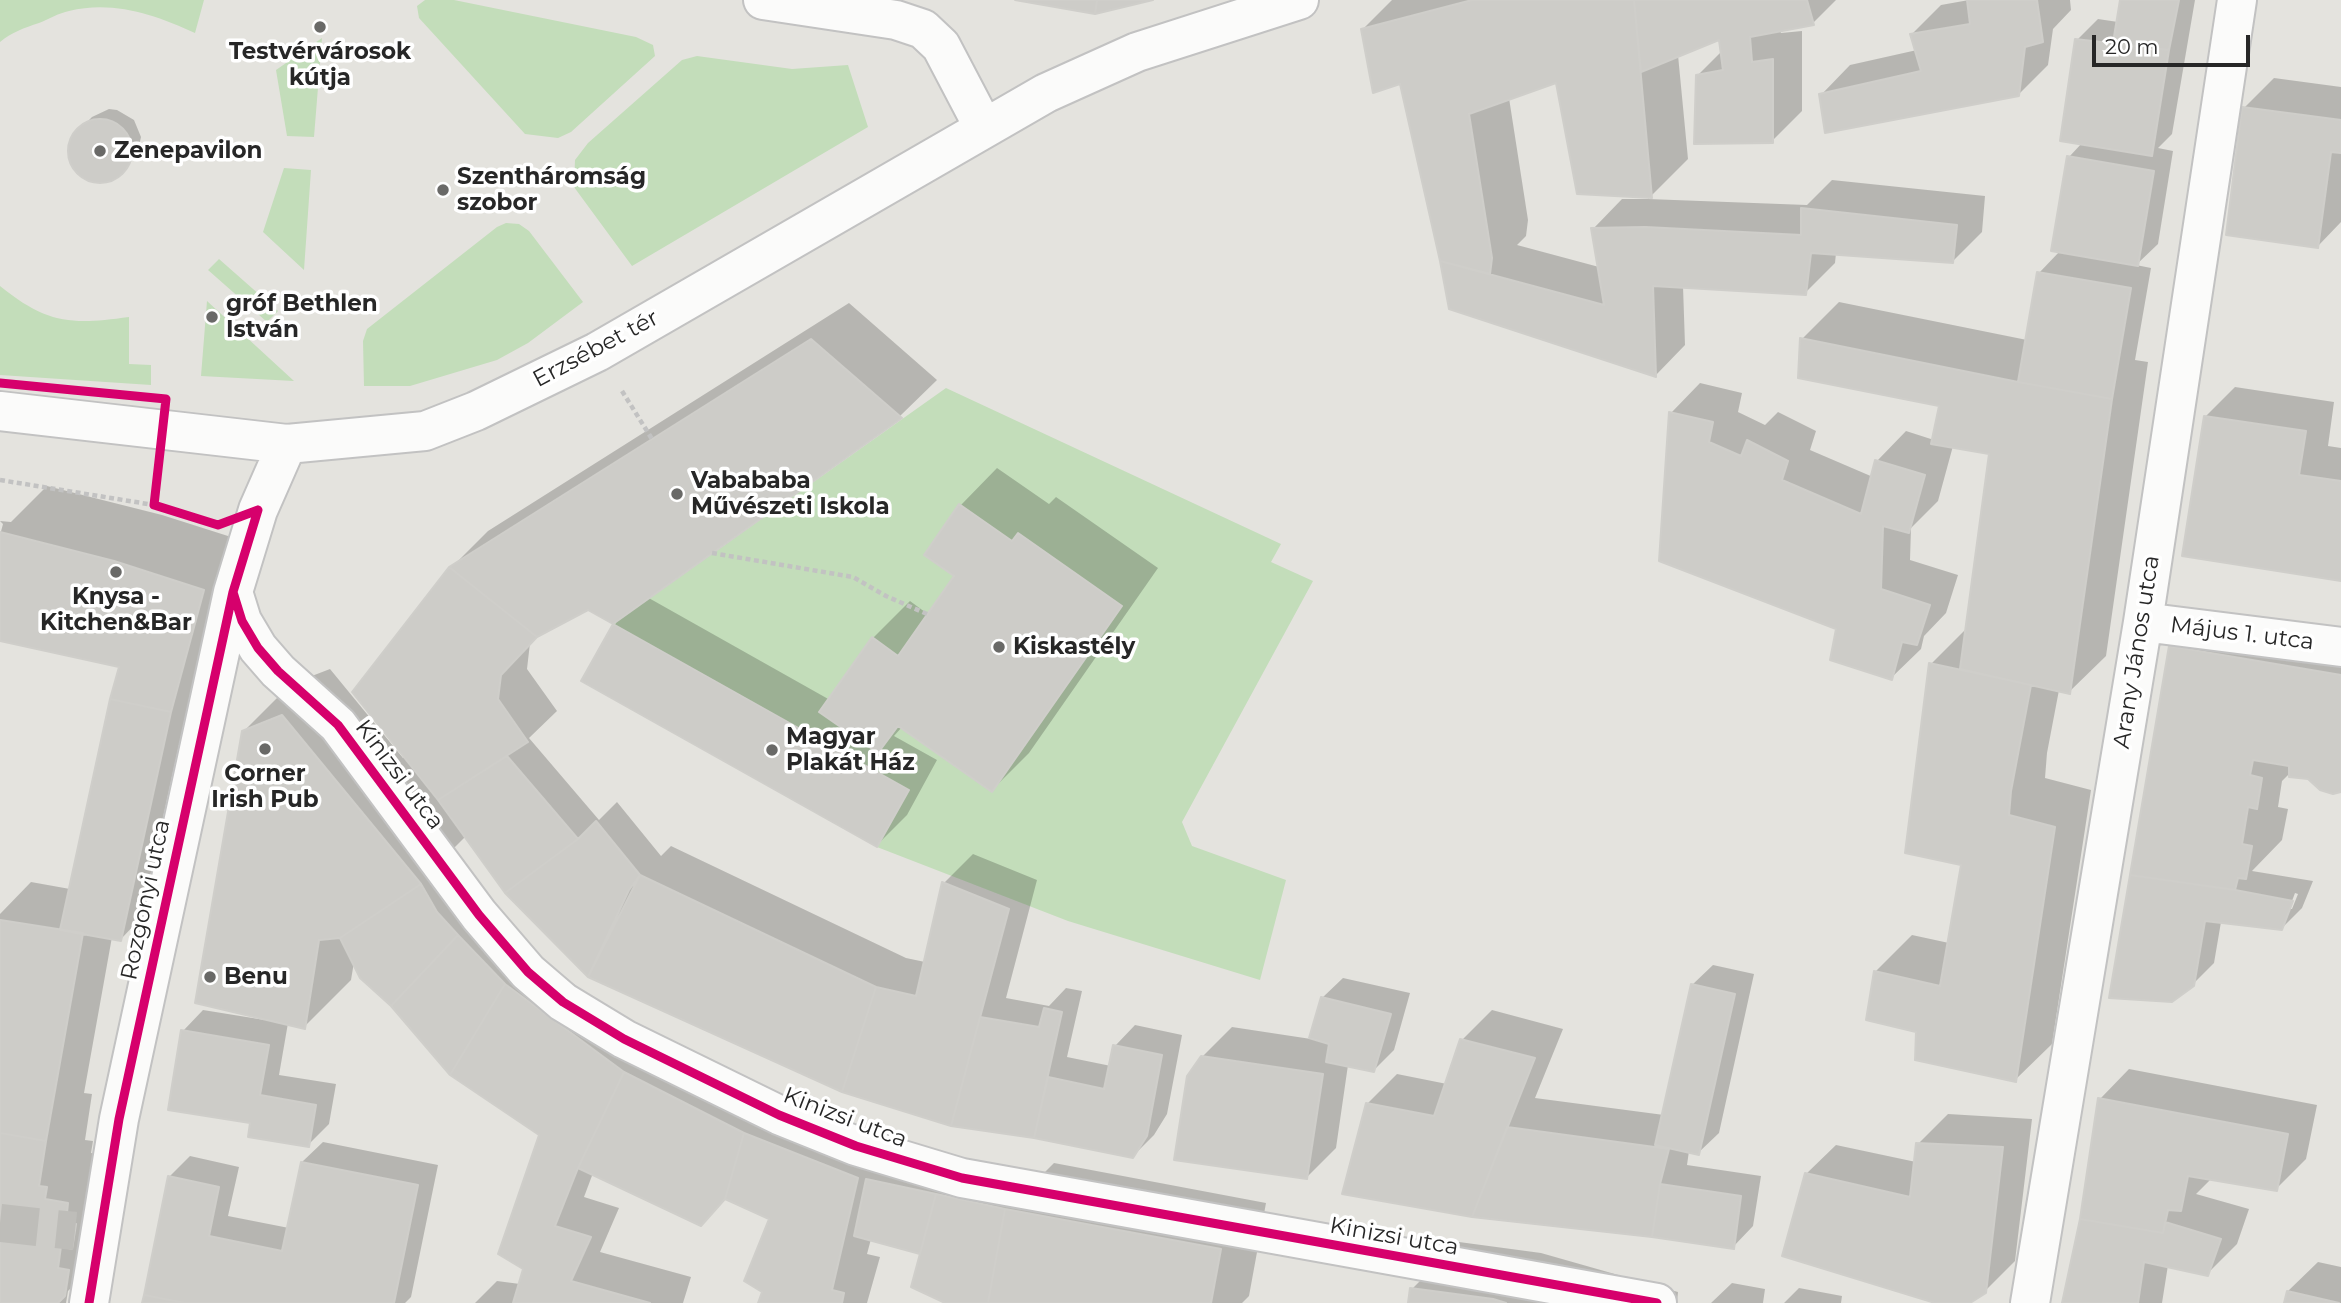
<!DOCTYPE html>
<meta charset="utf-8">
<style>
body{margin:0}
#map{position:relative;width:2341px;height:1303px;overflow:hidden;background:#e4e3de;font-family:Montserrat,sans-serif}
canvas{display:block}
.scale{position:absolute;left:2092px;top:35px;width:158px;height:32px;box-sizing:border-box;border:4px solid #272727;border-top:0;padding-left:9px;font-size:21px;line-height:24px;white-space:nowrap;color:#272727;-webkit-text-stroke:5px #fff;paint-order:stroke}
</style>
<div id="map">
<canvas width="2341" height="1303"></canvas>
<div class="scale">20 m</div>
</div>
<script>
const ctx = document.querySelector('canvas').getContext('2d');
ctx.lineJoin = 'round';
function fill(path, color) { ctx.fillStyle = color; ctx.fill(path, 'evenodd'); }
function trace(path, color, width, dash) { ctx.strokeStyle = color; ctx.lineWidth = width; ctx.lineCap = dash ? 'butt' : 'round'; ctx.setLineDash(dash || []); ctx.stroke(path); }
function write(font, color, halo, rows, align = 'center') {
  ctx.font = font + ' Montserrat,sans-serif'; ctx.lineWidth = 7; ctx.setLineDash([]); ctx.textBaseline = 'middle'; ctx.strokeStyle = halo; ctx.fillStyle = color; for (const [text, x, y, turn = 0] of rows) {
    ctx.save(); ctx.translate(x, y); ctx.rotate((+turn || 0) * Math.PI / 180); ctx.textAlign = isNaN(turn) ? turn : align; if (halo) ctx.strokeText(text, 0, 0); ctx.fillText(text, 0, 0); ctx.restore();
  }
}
const green = new Path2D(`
 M0,0h204l-9,33c-39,-18 -82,-33 -126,-22 -10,2 -20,8 -30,12 -15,5 -27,9 -39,19z
 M425,0h29l182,37 17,8 2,11 -84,76 -13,6 -33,-4 -106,-116 -2,-12z
 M322,38l-8,99 -27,-1 -11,-66z
 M697,56l95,13 56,-4 20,62 -236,139 -58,-79 1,-27 13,-17 94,-83z
 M284,168l27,2 -7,100 -41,-38z
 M506,223l13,1 10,7 54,71 -55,41 -31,17 -87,26h-46l-1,-45 4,-12 130,-102z
 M219,259l59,52 -11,11 -59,-52z
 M0,286c47,38 71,39 129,31v47l22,1v20l-151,-10z
 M207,301l87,80 -93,-5z
 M946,388l335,156 -10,18 42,19 -131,241 10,24 94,34 -26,100 -192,-59 -191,-74 32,-57 -296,-166z`);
const shadow = new Path2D(`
 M1392,0h444l-23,23 -33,7 1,3 21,-2v80l-30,30 -74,-66 24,-24 -1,-13 -43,17 10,104 -40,40 159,6 25,-25 153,16 -3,36 -30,30 -116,-9 -1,10 -30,30 -122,-7 2,59 -29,30 -205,-67 -9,-46 -41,-180 -38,-53zM1557,80l91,116v3h-26l-29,30 6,38 -82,-22 9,-9 2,-16 -19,-122z
 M1969,0h101l1,10 -18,19 -5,36 -29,29 -198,1 29,-30 67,-15 -5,-16 29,-29z
 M2122,0h73l-23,134 -14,14 15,3 -15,93 -22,21 15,3 -16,92 13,2 -42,294 -37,36 -10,-2 -12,63 -2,25 46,12 -39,254 -37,36 -98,-50 -42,-58 37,-37 37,8 14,-79 -32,-200 37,-37 23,-174 -38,-7 -15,55 -27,27 -1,32 48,15 -12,38 -22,23 -3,13 -30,29 -53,-50 -167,-215 29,-30 42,10 -4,19 27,13 13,-13 38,19 -6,19 63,27 4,-16 29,-30 28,9 7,-35 -139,-66 37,-37 188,38 12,-67 21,-22 9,-94 13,-14 -5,-103 21,-21 20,3z
 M2274,78l67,9v135l-23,24 -74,-138z
 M109,109l8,1 17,10 7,17 -4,18 -11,11 -15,12 -18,2 -8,-3 -13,-15 -1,-18 10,-16 11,-11z
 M849,303l88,77 -37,36 -253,181 183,103 43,-62 37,-37 19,14 28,-39 -30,-21 34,-50 36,-37 52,36 7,-7 102,71 -129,185 -37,37 -90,-63 -8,9 43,24 -30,55 -30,30 -293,-164 32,-58 -28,-15 -50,27 -8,8 -3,26 30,42 -28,27 70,82 18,-18 44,54 10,-10 235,112 19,4 19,-79 29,-29 64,26 -31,118 43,8 17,-18 16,3 -15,66 44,9 4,-20 20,-21 47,10 -15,79 -13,21 -21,21 -99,-20 -445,-160 -82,-84 -41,-56 -26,26 96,94 117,87 241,98 133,49 27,-27 212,40 -17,93 -7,7h-293l-27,-50 -51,-14 -4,15 13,3 -13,46h-107l4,-12 7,-73 -45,-20 -133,-25 -9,24 35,11 -19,44 91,25 -8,26h-208l22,-22 23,3 5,-16 16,-134 -187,-172 -3,18 -47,47 -16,-4 -9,52 57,9 -7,40 -21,21 -56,-23 -69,-91 20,-21 62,10 -22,-288 48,-48 39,-15 73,89 3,-2 45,-188 37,-37z
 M2235,387l99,15 -6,44 13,2v131l-135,-163z
 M47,486l115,29 88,28 -33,120 -26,27 -50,228 -20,21 -9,-2 -28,156 8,1 -7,46 8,1 -2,12 23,3 -20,109 -26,26 -2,12h-66v-389l31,-32 39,7 51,-223 -121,-26v-105l3,-11 -3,-3 11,1z
 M2208,610l133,22v158l-32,-13 -18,-5 -9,9 -4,26 10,2 -6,31 -30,31 61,10 -11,27 -20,20 -61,-6 -7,41 -21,21 -22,-337zM2295,893l3,1 -6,15h-3z
 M1713,965l41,9 -35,159 -21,20 -9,-2 -2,14 74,11 -8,50 -20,21 -366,-143 30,-30 50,10 15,-44 30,-30 71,19 -28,69 129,17 28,-130z
 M1343,978l67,15 -16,57 -20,20 -26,-5 -12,83 -30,30 -104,-121 30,-30 79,12 11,-41z
 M2129,1069l188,36 -11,54 -30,30 -66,-9 -14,14 53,15 -12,35 -30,30 -39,-9 -6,38h-99l19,-83 18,-121z
 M1948,1114l84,5 -17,142 -30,30 -18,12h-26l-135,-129 30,-29 80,17 2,-18z
 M323,1142l115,23 -27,132 -6,6h-262l26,-126 21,-21 49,11 -11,49 61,12 13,-66z
 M1459,1242l82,11 137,39 -1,11h-267l2,-14z
 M2318,1262l23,5v36h-55l2,-12z
 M1732,1283l33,6 -2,14h-52z
 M1799,1288l43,8 -1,7h-57z`);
const building = new Path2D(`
 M1015,0h82l-2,14z
 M1097,0h56l-58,14z
 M1472,0h162l18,198 -75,-4 -21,-111 -87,31 23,144 -2,16 -50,-13 -40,-177 -27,9 -12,-64z
 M1634,0h173l7,25 -64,12 2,25 21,-3v84l-79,1 2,-69 27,-5 -4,-30 -78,32z
 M1967,0h70l6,42 -18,5 -6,49 -194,37 -6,-39 102,-23 -11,-37 60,-10z
 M2120,0h59l-10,50 -56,-7z
 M2075,39l94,11 -17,106 -92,-15z
 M2242,107l99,13v33l-10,-1 -13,96 -92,-13z
 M68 151a32 32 0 1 1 64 0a32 32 0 1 1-64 0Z
 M2067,156l87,15 -16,95 -87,-15z
 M1801,208l156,17 -4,38 -142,-10 -5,42 -153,-9 3,91 -207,-68 -9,-48 164,44 -13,-77 54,-1 156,8z
 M2037,272l94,16 -19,111 -94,-17z
 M1800,338l218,44 94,17 -42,295 -110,-25 29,-215 -58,-10 8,-38 -141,-28z
 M811,339l91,79 -289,206 -25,-14 -51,27 -88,-70z
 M1669,412l44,10 -4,20 32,14 6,-16 41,21 -6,19 79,34 14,-54 50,15 -16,58 -26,-7 -2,63 49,16 -13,40 -15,-3 -10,38 -62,-20 6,-31 -177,-68z
 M2204,416l102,15 -7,44 42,6v100l-159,-25z
 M959,504l53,37 6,-8 104,73 -130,186 -94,-66 -20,27 -59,-41 53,-75 26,19 56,-80 -30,-21z
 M0,532l114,29 90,29 -33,122 -61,-13 9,-32 -119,-26z
 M449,567l88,70 -36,38 -3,24 30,43 -90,58 -86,-108z
 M613,624l296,166 -32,57 -296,-166z
 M2169,646l172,29v117l-8,2 -13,-4 -12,-11 -19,-2v-11l-36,-6 -3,15 12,3 -5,31 -9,-2 -6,37 10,2 -6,33 -8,-1 -3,12 -105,-15z
 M1929,663l102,22 -20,106 -2,24 46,12 -39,255 -101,-22 1,-28 -50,-12 8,-49 66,15 21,-121 -56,-12z
 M110,699l61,13 -50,229 -61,-11z
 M282,715l139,169 -81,54 -21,2 -14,89 -110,-26 47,-272z
 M507,756l71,83 -73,54 -67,-93z
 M596,821l44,54 -11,15 -41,87 -83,-84 73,-54z
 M640,875l236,112 -34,105 -254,-115z
 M2130,875l105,15 58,11 -11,29 -77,-9 -11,65 -22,16 -63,-4z
 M942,882l67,27 -58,217 -109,-34 34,-105 40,9z
 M421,884l16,28 21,23 -67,71 -31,-28 -20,-40z
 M0,920l83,13 -37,208 -46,-8z
 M458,935l47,49 -55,91 -59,-69z
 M505,984l119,88 -46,96 -23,58 36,11 -20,44 79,22h-137l10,-34 -25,-15 41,-119 -89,-60z
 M1691,984l44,10 -36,161 -44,-10z
 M1321,997l70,17 -17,58 -48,-10 3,-18 -20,-6z
 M1044,1008l18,4 -28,126 -83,-12 29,-109 59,10z
 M181,1030l88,15 -9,50 56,10 -7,42 -61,-10 2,-14 -82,-13z
 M1460,1039l75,19 -63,159 -130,-23 24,-91 68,13z
 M1113,1045l49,10 -15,81 -14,22 -99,-20 14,-61 56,12z
 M1201,1056l122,18 -16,105 -133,-19 13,-84z
 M624,1072l120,61 -19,66 -24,27 -123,-58z
 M2098,1098l190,36 -11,57 -89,-15 -7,35 -13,-1 -5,23 -83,-14z
 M1507,1127l162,22 -9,35 -8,53 -180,-20z
 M0,1133l46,8 -7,45 8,1 -2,12 23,4 -2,19 10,2 -4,25 -11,-3 -3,22 11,2 -4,26 -7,7h-58z
 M744,1133l114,45 -26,112 12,3 -2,10h-84l4,-11 -18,-11 25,-62 -44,-20z
 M1916,1143l87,4 -17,146 -16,10h-35l-153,-47 23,-83 105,24z
 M301,1162l117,23 -24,118h-209l-41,-8 24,-119 51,11 -10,49 73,15z
 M866,1179l70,15 -16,60 -66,-18z
 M1660,1184l81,12 -7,53 -82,-12z
 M936,1194l69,15 -17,94h-43l-34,-16z
 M1005,1209l216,40 -10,54h-223z
 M2080,1219l83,14 2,-11 56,17 -13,37 -64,-14 -6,41h-76z
 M1410,1288l83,11 13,4h-98z
 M2287,1291l52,12h-55z
 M144,1295l41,8h-43z`);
const minorTunnel = new Path2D(`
 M0,1223l75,8`);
const path = new Path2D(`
 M622,391l30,48
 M0,480l154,25
 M712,553l141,24 33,19 41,18`);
const minor = new Path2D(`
 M763,0l133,20 27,9 18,17 43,82
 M0,411l287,33 138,-13 51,-20 121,-59 449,-259 91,-41 162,-52
 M233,592l9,29 16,27 20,23 60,54 141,190 49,57 35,30 61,37 155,76 77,31 106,32 695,125
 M2143,622l198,25
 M89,1303l30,-184 114,-527 25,-82 29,-66
 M2030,1303l113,-681 94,-622`);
const cycleway = new Path2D(`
 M0,383l166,16 -12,106 64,20 40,-15
 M233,592l9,29 16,27 20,23 60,54 141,190 49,57 35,30 61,37 155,76 77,31 106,32 695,125
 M89,1303l30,-184 114,-527 25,-82`);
const markers = [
 [320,27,7,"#696967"],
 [100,151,7,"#696967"],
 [443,190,7,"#696967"],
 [212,317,7,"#696967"],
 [677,494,7,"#696967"],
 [116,572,7,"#696967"],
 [999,647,7,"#696967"],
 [265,749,7,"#696967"],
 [772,750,7,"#696967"],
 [210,977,7,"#696967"]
];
const poiNames = [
 ["Testvérvárosok",320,52,"center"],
 ["kútja",320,78,"center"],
 ["Zenepavilon",114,151],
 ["Szentháromság",457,177],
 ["szobor",457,203],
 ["gróf Bethlen",226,304],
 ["István",226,330],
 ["Vabababa",691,481],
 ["Művészeti Iskola",691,507],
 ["Knysa -",116,597,"center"],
 ["Kitchen&Bar",116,623,"center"],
 ["Kiskastély",1013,647],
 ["Magyar",786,737],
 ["Plakát Ház",786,763],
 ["Corner",265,774,"center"],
 ["Irish Pub",265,800,"center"],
 ["Benu",224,977]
];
const streetNames = [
 ["Erzsébet tér",596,349,-28],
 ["Május 1. utca",2242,634,7],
 ["Arany János utca",2137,652,-81],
 ["Kinizsi utca",399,775,53],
 ["Rozgonyi utca",146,900,-78],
 ["Kinizsi utca",845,1118,21],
 ["Kinizsi utca",1394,1237,10]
];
fill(green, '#c3ddba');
fill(shadow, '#0003');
fill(building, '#cdccc8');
trace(building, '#cfceca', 2);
trace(minorTunnel, '#bebdb9', 38, [38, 19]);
trace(minor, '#c2c2c2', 42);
trace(path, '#c2c2c2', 4.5, [5, 3.5]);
trace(minor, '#fbfbfa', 38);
trace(cycleway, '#d6006c', 9);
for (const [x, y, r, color] of markers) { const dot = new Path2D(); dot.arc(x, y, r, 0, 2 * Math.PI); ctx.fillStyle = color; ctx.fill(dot); trace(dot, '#fff', 2.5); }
write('bold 23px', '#272727', '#fff', poiNames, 'left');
write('23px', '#272727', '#fff', streetNames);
</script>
